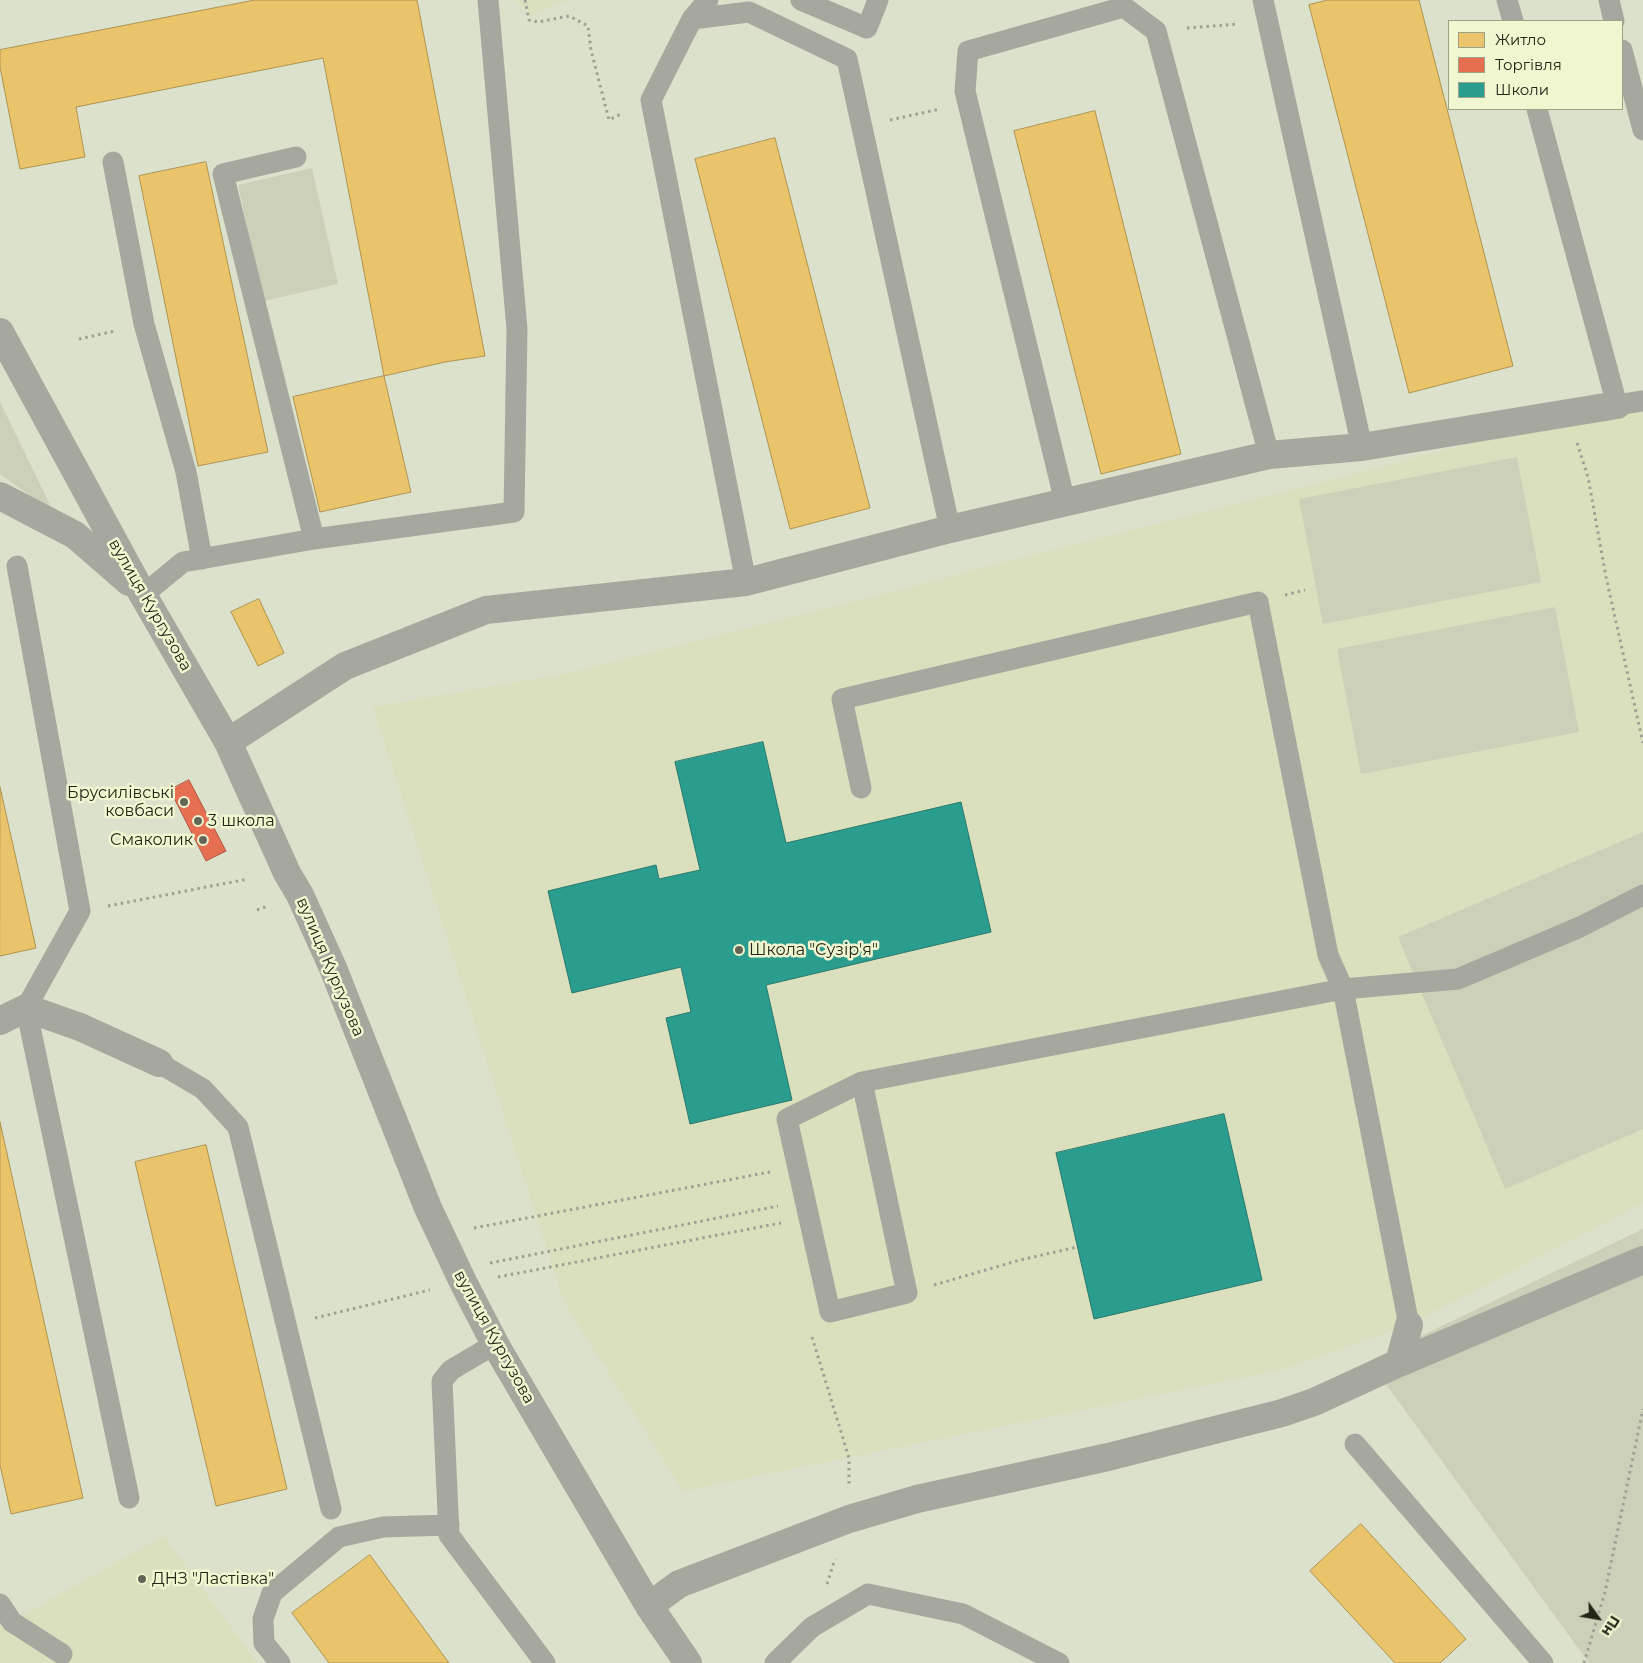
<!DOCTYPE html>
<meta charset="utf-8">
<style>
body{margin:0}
#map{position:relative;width:1643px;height:1663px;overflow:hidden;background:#dce1cb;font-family:Montserrat,sans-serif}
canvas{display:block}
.legend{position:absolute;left:1448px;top:20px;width:175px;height:90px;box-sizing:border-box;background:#eff6d0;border:1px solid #9da286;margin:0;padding:6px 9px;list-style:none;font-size:15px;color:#232517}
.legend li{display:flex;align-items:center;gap:10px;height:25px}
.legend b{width:25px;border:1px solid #9da286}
.north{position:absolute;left:1573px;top:1593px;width:50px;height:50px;-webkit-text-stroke:4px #eff6d0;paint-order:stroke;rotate:122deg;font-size:14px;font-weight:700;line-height:20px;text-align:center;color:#232517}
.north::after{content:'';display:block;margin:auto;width:18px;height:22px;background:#232517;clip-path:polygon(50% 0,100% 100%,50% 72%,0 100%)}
</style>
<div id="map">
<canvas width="1643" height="1663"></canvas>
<ul class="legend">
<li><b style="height:14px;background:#e9c46a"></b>Житло</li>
<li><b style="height:14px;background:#e76f51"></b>Торгівля</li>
<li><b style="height:14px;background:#2a9d8f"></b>Школи</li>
</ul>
<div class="north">Пн</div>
</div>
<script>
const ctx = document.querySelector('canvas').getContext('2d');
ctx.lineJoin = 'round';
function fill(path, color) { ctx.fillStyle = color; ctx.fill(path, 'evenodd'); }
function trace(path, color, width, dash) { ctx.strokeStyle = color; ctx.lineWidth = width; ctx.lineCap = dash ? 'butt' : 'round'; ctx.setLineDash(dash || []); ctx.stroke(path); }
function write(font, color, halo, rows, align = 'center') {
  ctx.font = font + ' Montserrat,sans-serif'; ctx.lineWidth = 5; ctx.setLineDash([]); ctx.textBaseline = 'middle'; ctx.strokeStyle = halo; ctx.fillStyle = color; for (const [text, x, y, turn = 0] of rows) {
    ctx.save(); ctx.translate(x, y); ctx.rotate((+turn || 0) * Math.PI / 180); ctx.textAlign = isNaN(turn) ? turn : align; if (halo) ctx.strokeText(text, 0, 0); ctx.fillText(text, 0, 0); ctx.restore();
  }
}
const built = new Path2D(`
 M516,0h51l-36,16z
 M1643,400v803l-234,122 -128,45 -598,121 -119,-189 -191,-595 202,-35z
 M164,1536l93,127h-257v-35z`);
const green = new Path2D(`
 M312,168l26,116 -74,17 -26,-116z
 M0,402l54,111 -54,-39z
 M1517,457l24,125 -218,42 -24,-125z
 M1555,607l24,125 -218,42 -24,-125z
 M1643,832v297l-138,60 -107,-252z
 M1643,1229v434h-54l-220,-302z`);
const homes = new Path2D(`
 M255,0h162l68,356 -40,6 -61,14 -61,-318 -247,49 9,50 -65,12 -20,-102v-17z
 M1328,0h91l94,366 -104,27 -100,-388z
 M1095,111l86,343 -80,20 -87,-343z
 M775,138l95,370 -80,21 -95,-370z
 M206,162l62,290 -70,14 -59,-290z
 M384,376l27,116 -91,20 -27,-115z
 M259,599l25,54 -26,13 -27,-54z
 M0,787l36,161 -36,8z
 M0,1122l83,376 -72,16 -11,-49z
 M206,1145l81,344 -71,17 -81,-344z
 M1361,1524l105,115 -26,24h-45l-85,-92z
 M370,1555l79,108h-120l-37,-50z`);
const shops = new Path2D(`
 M189,780l37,71 -20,10 -36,-71z`);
const schools = new Path2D(`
 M763,742l23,101 175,-41 30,130 -225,53 26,115 -102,24 -24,-106 25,-6 -10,-45 -109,26 -24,-102 108,-26 3,14 41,-9 -25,-108z
 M1224,1114l38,166 -168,39 -38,-166z`);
const path = new Path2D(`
 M525,0l4,20 9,2 31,-6 19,10 3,24 18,70 14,-7
 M1187,28l51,-4
 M890,120l50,-11
 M79,339l36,-8
 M1577,443l11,34 18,100 37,166
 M1285,595l20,-5
 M108,906l140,-27
 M257,910l11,-4
 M474,1228l296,-56
 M490,1263l288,-57
 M498,1277l283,-54
 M934,1285l86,-25 57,-13
 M315,1318l115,-28
 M812,1337l37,121v27
 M827,1584l8,-25
 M1584,1663l21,-71 38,-183`);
const lane = new Path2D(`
 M801,0l66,28 11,-28
 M1263,0l99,447
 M1507,0l6,21
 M1609,0l5,21
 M692,19l16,-19
 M1622,50l21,80
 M1537,109l80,296 26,-4
 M113,162l31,162 42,148 16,87
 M1065,502l-100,-411 3,-40 156,-44 32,24 113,424
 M314,539l200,-27 3,-183 -29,-329
 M17,566l63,345 -54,97 103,490
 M746,582l-95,-482 41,-81 57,-7 98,47 103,470
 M143,595l40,-33 131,-23 -91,-365 73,-17
 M861,788l-19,-89 416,-97 70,353 15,34 66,336
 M159,1063l44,26 35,38 93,382
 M862,1082l45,211 -77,19 -43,-193 75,-37 481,-93 115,-10 122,-52 63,-32
 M495,1344l-44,26 -9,11 7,154 96,128
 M1355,1444l188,219
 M0,1604l12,18 50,32
 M280,1663l-16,-20 -1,-24 9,-26 67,-56 44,-10 66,-2
 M775,1663l37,-36 56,-33 95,20 96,49`);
const street = new Path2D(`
 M0,332l143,263 85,147 59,131 13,22 33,73 95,240 36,76 31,60 154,262 39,57
 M0,496l75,39 54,47
 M228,742l117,-76 141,-56 260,-28 204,-53 319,-74 93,-8 255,-42
 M0,1021l26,-13 54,19 79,36
 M1399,1363l244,-103
 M649,1606l30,-22 170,-65 68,-20 191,-42 174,-44 32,-11 85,-39 10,-38`);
const markers = [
 [184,802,5,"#646756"],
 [198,821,5,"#646756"],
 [203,840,5,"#646756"],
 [739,950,5,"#646756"],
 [142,1579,5,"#646756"]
];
const streetNames = [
 ["вулиця Кургузова",150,605,60],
 ["вулиця Кургузова",330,967,67],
 ["вулиця Кургузова",494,1337,61]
];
const poiNames = [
 ["Брусилівські",174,793,"right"],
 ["ковбаси",174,811,"right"],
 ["3 школа",208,821],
 ["Смаколик",193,840,"right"],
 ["Школа \"Сузір'я\"",749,950],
 ["ДНЗ \"Ластівка\"",152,1579]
];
fill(built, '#dae0bd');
fill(green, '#ccd0b8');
fill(homes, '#e9c46a');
trace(homes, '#ae9451', 1);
fill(shops, '#e76f51');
trace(shops, '#ac5940', 1);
fill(schools, '#2a9d8f');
trace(schools, '#28796b', 1);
trace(path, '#9da095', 3, [2.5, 4]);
trace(lane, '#a6a89f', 21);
trace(street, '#a6a89f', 28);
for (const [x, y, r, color] of markers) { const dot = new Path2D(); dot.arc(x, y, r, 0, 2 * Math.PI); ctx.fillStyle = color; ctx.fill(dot); trace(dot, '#eff6d0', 2); }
write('16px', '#232517', '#eff6d0', streetNames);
write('16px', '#232517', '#eff6d0', poiNames, 'left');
</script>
